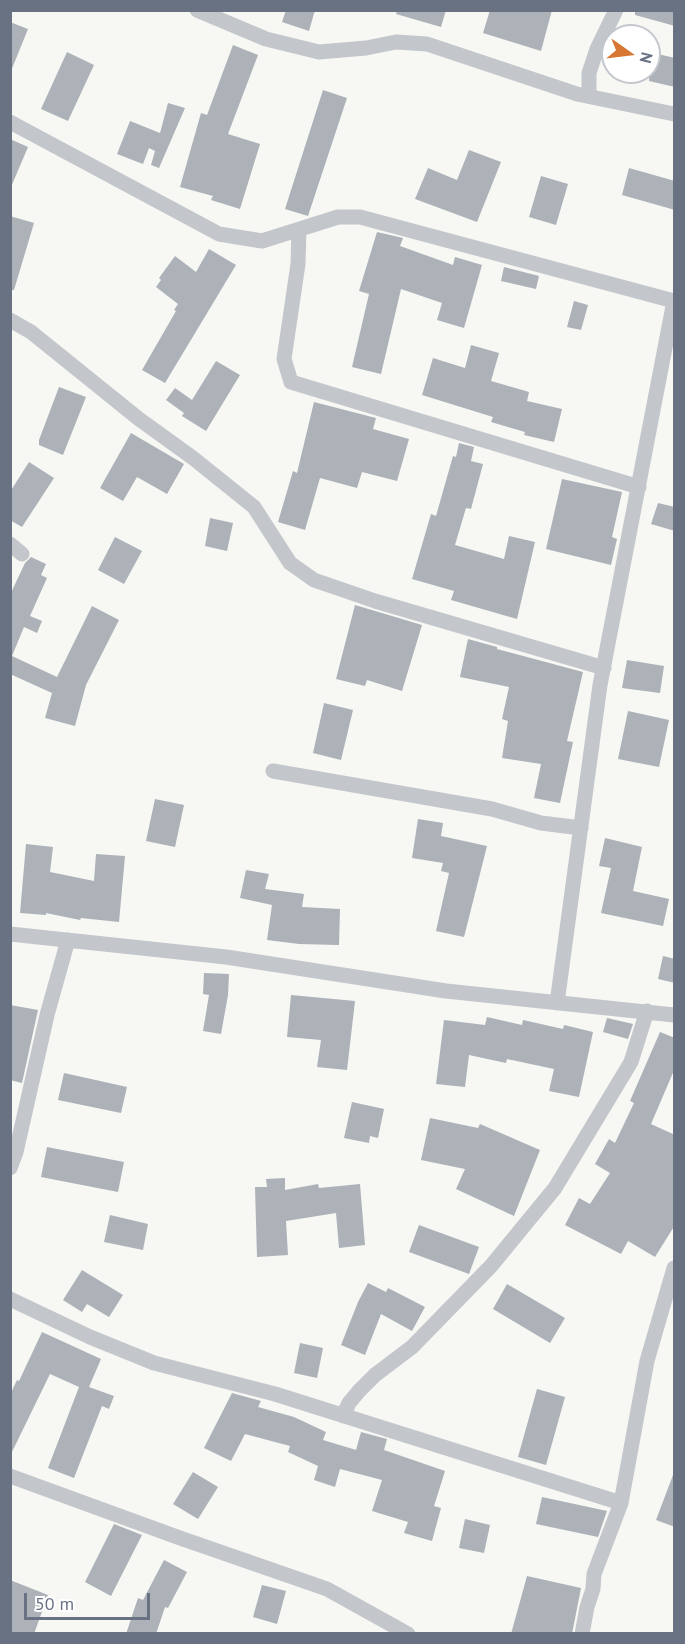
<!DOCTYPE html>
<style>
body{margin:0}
#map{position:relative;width:685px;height:1644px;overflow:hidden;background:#f7f7f4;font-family:"PT Sans",sans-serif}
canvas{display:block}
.frame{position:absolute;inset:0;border:12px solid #687283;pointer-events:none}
.north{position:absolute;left:601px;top:24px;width:60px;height:60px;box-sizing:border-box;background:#fff;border:2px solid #c3c7cd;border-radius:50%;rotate:104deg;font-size:16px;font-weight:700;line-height:24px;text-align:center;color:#687283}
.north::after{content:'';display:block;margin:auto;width:21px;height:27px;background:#d87733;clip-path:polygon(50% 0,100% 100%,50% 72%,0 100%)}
.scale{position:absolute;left:24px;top:1593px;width:126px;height:27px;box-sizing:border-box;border:3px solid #687283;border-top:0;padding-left:8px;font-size:18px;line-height:21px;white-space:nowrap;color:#687283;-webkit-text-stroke:4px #fff;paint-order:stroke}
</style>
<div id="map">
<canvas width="685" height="1644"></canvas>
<div class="frame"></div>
<div class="north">N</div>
<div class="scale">50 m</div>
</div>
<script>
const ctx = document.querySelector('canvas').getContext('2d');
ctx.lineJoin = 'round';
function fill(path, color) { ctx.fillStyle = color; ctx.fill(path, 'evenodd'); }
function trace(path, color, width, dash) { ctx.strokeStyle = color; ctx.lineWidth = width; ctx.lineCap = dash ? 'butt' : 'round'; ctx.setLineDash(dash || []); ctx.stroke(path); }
const building = new Path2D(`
 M286,10h29l-6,21 -27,-9z
 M397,10h49l-5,17 -45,-13z
 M490,10h62l-11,41 -58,-18z
 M635,10h40v16l-40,-11z
 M10,22l18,7 -17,42h-1z
 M233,45l25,10 -30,79 32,10 -20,65 -29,-9 2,-4 -33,-9 21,-74 6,2z
 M67,52l27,13 -26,56 -27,-12z
 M649,52l26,6v29l-26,-6z
 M323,90l24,8 -39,118 -23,-7z
 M168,103l17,5 -26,60 -8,-3 4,-14 -6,-3 -6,16 -26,-10 13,-33 30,12z
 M10,139l18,8 -17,40h-1z
 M469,150l32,12 -24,60 -62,-23 13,-31 29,12z
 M629,168l46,13v29l-53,-15z
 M541,176l27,8 -12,41 -27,-8z
 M10,216l24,7 -20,67h-4z
 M377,232l26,6 -3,8 53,19 2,-8 27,8 -18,63 -27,-8 5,-17 -41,-14 -20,85 -29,-7 17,-73 -10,-3z
 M209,249l27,16 -71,118 -23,-13 34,-59 -2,-1 4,-6 -22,-17 5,-7 -2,-2 16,-22 21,16z
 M504,267l35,9 -3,13 -35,-8z
 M574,301l14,4 -7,25 -14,-3z
 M471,345l28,8 -8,28 38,11 -2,9 35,8 -8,33 -30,-7 1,-3 -34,-10 2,-5 -71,-22 11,-37 32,10z
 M216,361l24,14 -34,56 -24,-15 2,-3 -18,-13 9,-12 17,12z
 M59,387l27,10 -23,58 -24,-10v-5z
 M314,402l62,16 -3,11 36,10 -12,42 -35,-9 -5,16 -37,-10 -15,52 -27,-8 15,-51 4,2z
 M131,433l53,31 -17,30 -30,-17 -14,24 -23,-13z
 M459,443l15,4 -3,14 12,3 -12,45 -5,-1 -11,37 49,14 5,-23 26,6 -18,77 -66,-19 3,-9 -42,-12 19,-65 5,2 17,-60 3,1z
 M29,462l25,16 -32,49 -12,-7v-28z
 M562,479l60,13 -10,45 5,2 -6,26 -65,-16z
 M658,503l17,4v24l-24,-7z
 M210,518l23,5 -6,28 -22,-5z
 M115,537l27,14 -18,33 -26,-14z
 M31,557l15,7 -5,11 6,3 -17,38 12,5 -5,12 -13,-6 -12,29 45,21 35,-71 27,14 -33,65 -11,41 -30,-8 7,-25 -42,-19v-79l15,-32z
 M355,605l67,20 -20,66 -35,-11 -2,6 -29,-7z
 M468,639l29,8v2l86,23 -16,69 6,1 -13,61 -26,-5 7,-34 -39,-6 6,-37 -6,-2 7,-32 -49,-10z
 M627,660l37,6 -4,27 -38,-5z
 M324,703l29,7 -12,50 -28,-7z
 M628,711l41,9 -10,47 -41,-8z
 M155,799l29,6 -9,42 -29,-6z
 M418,819l25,4 -2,13 46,10 -23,91 -28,-6 13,-58 -8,-2 2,-8 -31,-5z
 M605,838l37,9 -9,44 36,8 -6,27 -62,-13 10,-45 -12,-2z
 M26,844l27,3 -3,25 44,9 2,-27 29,2 -6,66 -38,-4 -1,2 -34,-7v2l-26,-2z
 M246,870l23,4 -4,15 39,5 -2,13 38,2 -1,36 -40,-1 -32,-4 5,-35 -32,-7z
 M663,956l12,3v24l-17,-4z
 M204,973l25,1 -1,21 -7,39 -18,-3 6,-36 -6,-1z
 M291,995l64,6 -8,69 -30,-3 4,-27 -34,-3z
 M10,1005l28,5 -16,73 -12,-3z
 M487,1017l35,8 1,-5 40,9 1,-4 29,7 -14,65 -30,-6 5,-22 -47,-10 -1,4 -37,-8 -4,32 -29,-3 8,-64 41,5z
 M607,1018l26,6 -5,15 -25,-7z
 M660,1032l15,6v30l-24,56 24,11v90l-20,32 -27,-16 -7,13 -56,-29 14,-27 11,6 20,-31 -15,-9 14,-25 6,4 19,-40 -4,-2z
 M64,1073l63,14 -6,26 -63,-13z
 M352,1102l32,7 -6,29 -8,-2 -1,7 -25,-5z
 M430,1118l48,10 2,-4 60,26 -26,66 -58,-27 9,-20 -44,-9z
 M47,1147l77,15 -6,30 -77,-15z
 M285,1178v12l33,-6 1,4 41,-4 5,61 -26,3 -3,-35 -50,8 2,34 -31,2 -2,-70h12l-1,-8z
 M110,1215l38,9 -5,26 -39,-8z
 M419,1225l60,22 -10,27 -60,-22z
 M82,1270l41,25 -14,22 -22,-13 -5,8 -19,-12z
 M368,1283l18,9 2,-4 37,19 -13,24 -31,-17 -16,41 -24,-10 17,-43z
 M507,1284l58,34 -15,25 -57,-34z
 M42,1332l59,27 -12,28 25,9 -5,13 -7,-3 -28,72 -26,-10 31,-81 -29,-13 -40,82v-61l7,-15 2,1z
 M300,1343l23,5 -6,30 -23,-5z
 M537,1389l28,8 -19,68 -28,-8z
 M232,1393l29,8 -3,6 36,10 32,15 -3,8 33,10 5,-18 26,7 -3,11 61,21 -11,35 7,2 -9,33 -28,-8 4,-11 -36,-11 10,-31 -42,-11 -5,18 -21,-7 4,-14 -30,-14 2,-6 -45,-12 -14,27 -27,-13z
 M193,1472l25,15 -20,32 -25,-15z
 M673,1475h2v52l-19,-7z
 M542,1497l65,14 -9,26 -62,-13z
 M465,1519l25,6 -6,28 -25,-5z
 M114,1524l28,11 -31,61 -26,-14z
 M164,1560l23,12 -19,36 -3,-1 -9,27h-30l12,-36 5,2z
 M527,1576l54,12 -9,46h-61z
 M10,1580l38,15 -14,39h-24z
 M262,1585l24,6 -9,33 -24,-7z`);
const minor = new Path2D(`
 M197,10l69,29 53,13 47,-4 30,-6 31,2 150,50 97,20
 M589,96v-23l8,-24 19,-39
 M10,122l209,112 43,7 76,-24h22l314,84
 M299,230l-1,34 -14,95 7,23 348,105
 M10,320l21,12 108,87 54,39 61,49 36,56 24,17 61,21 229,67
 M10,544l12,10
 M273,771l219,38 49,14 40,5
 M10,934l216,23 220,34 228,24
 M557,1003l43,-318 74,-384
 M10,1168l6,-16 31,-137 21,-75
 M10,1299l80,38 64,26 121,31 346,109
 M343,1416l6,-13 10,-12 16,-16 37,-28 79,-81 64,-78 76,-126 16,-51
 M10,1476l170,62 147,51 81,45
 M582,1634l5,-27 6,-18 1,-15 27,-71 26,-142 27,-93`);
fill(building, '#acb2b8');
trace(minor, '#c3c6ca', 15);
</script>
